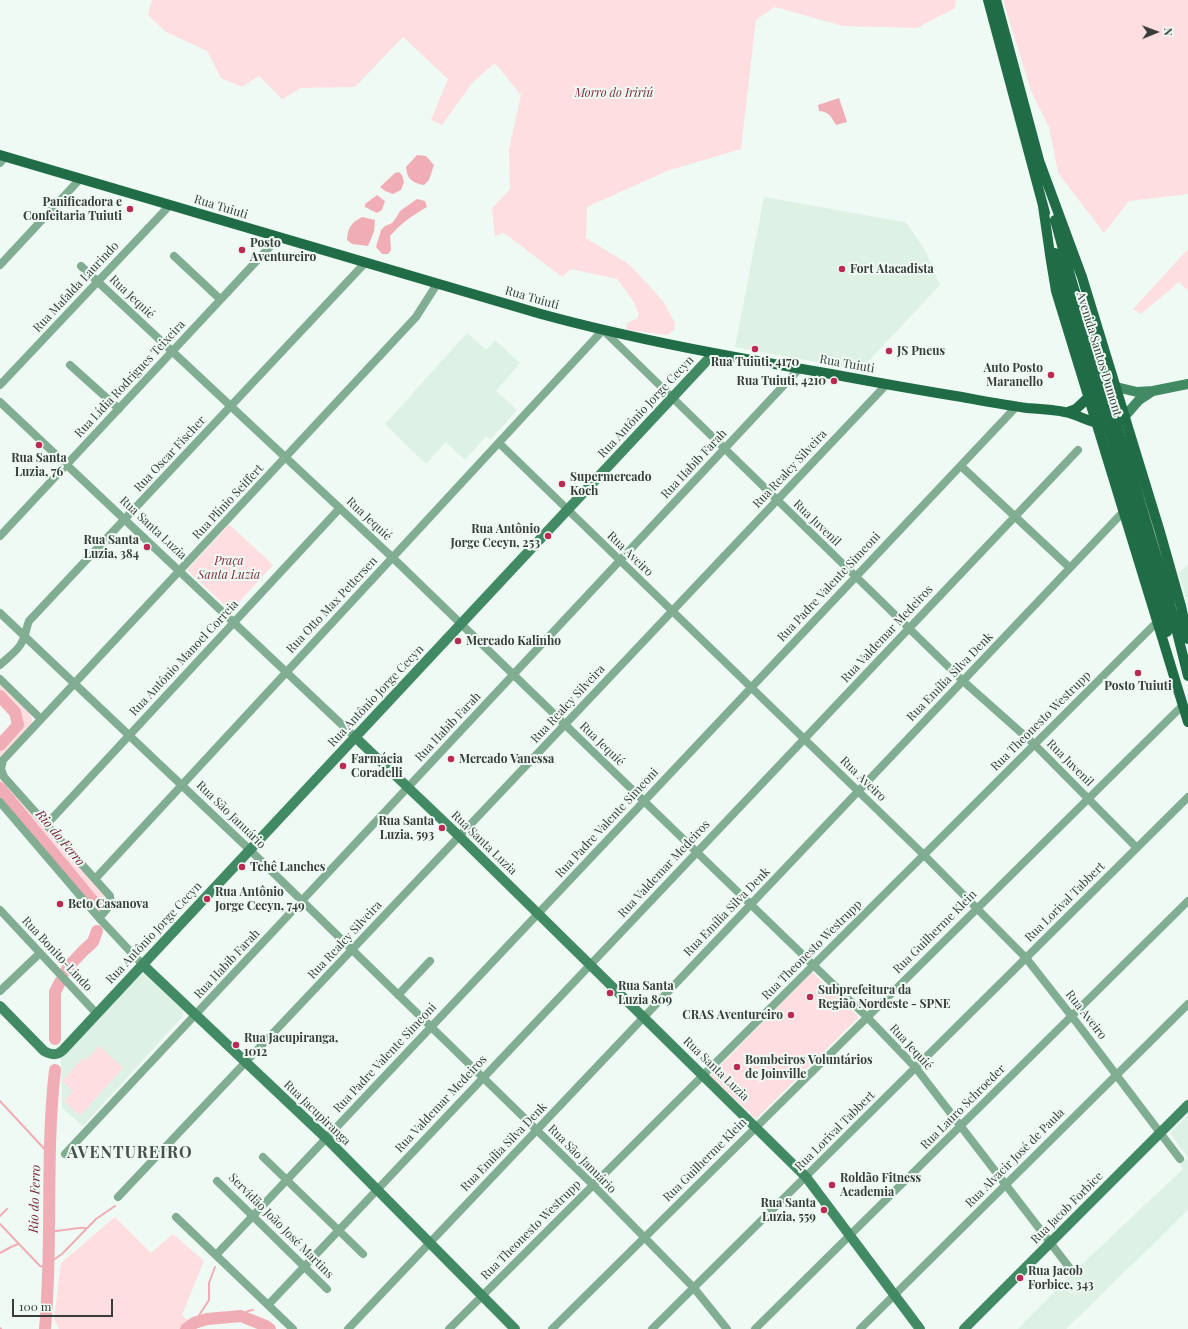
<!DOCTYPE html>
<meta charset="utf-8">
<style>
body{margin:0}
#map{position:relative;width:1188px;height:1329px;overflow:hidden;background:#eefaf3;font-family:"Playfair Display",serif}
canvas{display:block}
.north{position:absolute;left:1136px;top:12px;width:40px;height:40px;-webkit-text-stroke:3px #eefaf3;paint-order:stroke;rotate:89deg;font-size:11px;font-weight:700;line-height:16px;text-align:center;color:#383d3a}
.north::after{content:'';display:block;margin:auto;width:14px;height:18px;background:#383d3a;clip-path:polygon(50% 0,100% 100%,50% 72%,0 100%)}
.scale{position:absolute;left:12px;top:1299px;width:101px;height:18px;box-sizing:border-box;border:2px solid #383d3a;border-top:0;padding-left:5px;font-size:12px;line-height:14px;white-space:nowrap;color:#383d3a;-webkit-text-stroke:3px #eefaf3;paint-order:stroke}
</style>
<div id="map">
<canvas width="1188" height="1329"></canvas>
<div class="north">N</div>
<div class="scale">100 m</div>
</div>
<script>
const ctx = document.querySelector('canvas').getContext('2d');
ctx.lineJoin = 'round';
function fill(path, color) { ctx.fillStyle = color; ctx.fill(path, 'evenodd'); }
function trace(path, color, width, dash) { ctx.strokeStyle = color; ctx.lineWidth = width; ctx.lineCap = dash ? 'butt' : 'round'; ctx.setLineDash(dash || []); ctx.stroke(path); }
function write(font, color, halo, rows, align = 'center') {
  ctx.font = font + ' "Playfair Display",serif'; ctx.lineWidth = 4; ctx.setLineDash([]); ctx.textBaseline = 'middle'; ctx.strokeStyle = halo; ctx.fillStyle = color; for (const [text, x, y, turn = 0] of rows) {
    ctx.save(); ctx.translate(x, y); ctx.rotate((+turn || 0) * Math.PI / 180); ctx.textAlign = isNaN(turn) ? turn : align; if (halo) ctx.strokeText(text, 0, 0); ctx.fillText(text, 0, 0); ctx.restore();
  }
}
const built = new Path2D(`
 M764,197l140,25 4,3 18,27 14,33 -80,85 -125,-23z
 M467,333l19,17 9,-10 25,23 -24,28 21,19 -27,30 -4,-4 -21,24 -19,-18 -20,22 -41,-40z
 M1188,564v43l-9,-34z
 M143,972l40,38v6l-100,110 -21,-18 -1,-50 80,-85z
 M1188,1115v95l-122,119h-48l52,-53 2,-5 6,-3 105,-99 -3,-4 8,-7 -18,-25z`);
const green = new Path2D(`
 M152,0h804l-1,8 -38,20 -74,-2 -68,-19 -19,13 -15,129 -74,22 -80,36 -1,31 44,27 33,36 12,22 -1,7 -7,5 -41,-5 1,-7 9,-4 3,-4 -5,-13 -17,-23 -46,-10 -9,8 -58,-44 -9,3 -3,-28 18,-19 -1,-40 12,-54 -26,-32 -23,20 -30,42 -11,-5 17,-41 -45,-42 -48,50 -54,1 -19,11 -23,-23 -17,11 -21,-9 -14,-27 -41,-19 -18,-17z
 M1003,0h185v194l-59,7 -25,32 -46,-60 -9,-46 -18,-36z
 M1188,249v42l-9,-9 -38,32 -8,-5z
 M229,524l44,41 -42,46 -44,-41z
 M0,685l29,27c4,6 4,10 1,16l-30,29v-17l15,-16 -1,-3 -14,-15z
 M0,776l105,116 3,12 -6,6h-3l-99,-114z
 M812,972l47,45 -103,102 -46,-43z
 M99,1046l24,22 -43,48 -16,-15 9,-10 -11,-10 21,-23 3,2z
 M115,1217l36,36 22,-19 31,27 -22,54 16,14h-139l-5,-10 7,-56z`);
const water = new Path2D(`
 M839,98l8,24 -11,3c-5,-8 -6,-13 -17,-14l-1,-6z
 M417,155l9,1 8,9 -5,15 -5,5c-12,-2 -17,-6 -18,-18z
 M399,172l3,3 2,7 -3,8 -8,4 -8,-3 -5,-4 15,-14z
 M377,195l8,6 -3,9 -5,3 -12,-6v-3z
 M417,199l8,2 2,6c-14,8 -27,17 -37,29l1,14 -3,4h-6l-6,-7 5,-17 4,-4 7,-3 4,-5 4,-7z
 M362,217l13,3 -1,12 -6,14 -16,-2 -5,-4c1,-13 4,-17 15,-23z`);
const stream = new Path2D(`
 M0,1101l50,54
 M0,1216l7,-7
 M0,1224l40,42 9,3
 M49,1232l30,-4h8
 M0,1253l11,-6 7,-3
 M49,1263l13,-9 34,-35 19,-13
 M241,1316l7,-5 5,-1
 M194,1323l15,-23v-17l6,-16
 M0,1328l1,1`);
const river = new Path2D(`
 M0,696l15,16 3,13 -18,20
 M0,788l97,118
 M66,971l3,-5 14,-15 10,-9 4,-11
 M55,1039v-47l5,-10
 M45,1329c8,-86 0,-173 10,-259
 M186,1329l8,-6 13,-4 34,-3 25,10 4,3`);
const street = new Path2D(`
 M0,163l5,-6
 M174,256l46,43
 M0,265l80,-86
 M81,266l312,292 474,459 49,51 156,203
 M70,365l49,44
 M0,385l170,-180
 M0,402l355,335
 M499,443l425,412 102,103 51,65 103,136
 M961,466l109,102
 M0,536l278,-298
 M0,613l250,237 343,335 101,103 33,41
 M0,665c7,-7 18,-14 22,-23 4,-7 4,-14 7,-21l336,-358
 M0,679l41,40
 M0,802l99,116 44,47
 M47,824l293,-316
 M95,879l508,-549 360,351 71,63 103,104
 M0,910l97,104
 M99,918c6,-7 13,-12 11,-22l-106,-119 -3,-8 2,-9 413,-443 21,-33
 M0,991l40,-38
 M398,995l32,-34
 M65,1154l734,-785
 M263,1157l100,97
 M217,1181l110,108
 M118,1197l768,-812
 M176,1217l117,112
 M216,1255l800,-848
 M268,1305l810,-855
 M348,1329l776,-818
 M449,1329l708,-707
 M552,1329l631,-624
 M652,1329l536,-532
 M755,1329l433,-428
 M860,1329l328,-325`);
const secondary = new Path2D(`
 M1116,387l21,5 16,-1 35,-7
 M1125,416l14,-16 12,-8
 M355,737l104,99 347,341 114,152
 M143,965l183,173 189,191
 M0,1006l44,45c7,4 13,5 19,-1l650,-696
 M964,1329l224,-224`);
const primary = new Path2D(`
 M988,0l57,213
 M996,0l43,160
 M0,155l541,159c95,26 192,43 290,60 43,8 87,16 131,23 22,4 43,8 65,11 12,1 32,2 42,5 18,5 41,22 56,3
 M1037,155l45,122 78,255 21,74 7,33
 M1043,206l8,55 5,30 132,431
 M1055,220l17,62 27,86
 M1055,253l10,37 25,81
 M1068,412l8,-3 16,-15
 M1122,441l45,151 21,84
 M1113,444l38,125 16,63`);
const primaryBridge = new Path2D(`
 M1099,368l23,73
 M1090,371l23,73`);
const markers = [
 [130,209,4,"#ba2a53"],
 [242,250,4,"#ba2a53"],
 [842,269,4,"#ba2a53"],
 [755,349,4,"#ba2a53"],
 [889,351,4,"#ba2a53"],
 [1051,375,4,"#ba2a53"],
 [834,381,4,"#ba2a53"],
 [39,445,4,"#ba2a53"],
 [562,484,4,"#ba2a53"],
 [548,536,4,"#ba2a53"],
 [147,547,4,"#ba2a53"],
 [458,641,4,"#ba2a53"],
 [1138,673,4,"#ba2a53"],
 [451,759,4,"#ba2a53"],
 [343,766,4,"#ba2a53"],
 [442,828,4,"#ba2a53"],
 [242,867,4,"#ba2a53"],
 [207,899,4,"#ba2a53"],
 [60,904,4,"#ba2a53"],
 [610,993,4,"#ba2a53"],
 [810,997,4,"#ba2a53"],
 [791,1015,4,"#ba2a53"],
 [236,1045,4,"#ba2a53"],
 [737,1067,4,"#ba2a53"],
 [832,1185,4,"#ba2a53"],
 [824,1210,4,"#ba2a53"],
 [1020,1278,4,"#ba2a53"]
];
const parkNames = [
 ["Morro do Iririú",614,93],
 ["Praça",229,561],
 ["Santa Luzia",229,575]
];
const poiNames = [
 ["Panificadora e",122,202,"right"],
 ["Confeitaria Tuiuti",122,216,"right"],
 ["Posto",250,243],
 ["Aventureiro",250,257],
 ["Fort Atacadista",850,269],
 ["JS Pneus",897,351],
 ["Rua Tuiuti, 4170",755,362,"center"],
 ["Auto Posto",1043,368,"right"],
 ["Maranello",1043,382,"right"],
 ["Rua Tuiuti, 4210",826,381,"right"],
 ["Rua Santa",39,458,"center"],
 ["Luzia, 76",39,472,"center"],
 ["Supermercado",570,477],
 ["Koch",570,491],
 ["Rua Antônio",540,529,"right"],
 ["Jorge Cecyn, 253",540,543,"right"],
 ["Rua Santa",139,540,"right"],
 ["Luzia, 384",139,554,"right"],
 ["Mercado Kalinho",466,641],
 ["Posto Tuiuti",1138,686,"center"],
 ["Farmácia",351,759],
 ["Coradelli",351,773],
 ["Mercado Vanessa",459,759],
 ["Rua Santa",434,821,"right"],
 ["Luzia, 593",434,835,"right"],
 ["Tchê Lanches",250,867],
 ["Rua Antônio",215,892],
 ["Jorge Cecyn, 749",215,906],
 ["Beto Casanova",68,904],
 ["Rua Santa",618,986],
 ["Luzia 809",618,1000],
 ["Subprefeitura da",818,990],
 ["Região Nordeste - SPNE",818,1004],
 ["CRAS Aventureiro",783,1015,"right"],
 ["Rua Jacupiranga,",244,1038],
 ["1012",244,1052],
 ["Bombeiros Voluntários",745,1060],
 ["de Joinville",745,1074],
 ["Roldão Fitness",840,1178],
 ["Academia",840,1192],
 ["Rua Santa",816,1203,"right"],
 ["Luzia, 559",816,1217,"right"],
 ["Rua Jacob",1028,1271],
 ["Forbice, 343",1028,1285]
];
const streetNames = [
 ["Rua Tuiuti",221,207,17],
 ["Rua Mafalda Laurindo",76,287,-47],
 ["Rua Jequié",132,297,43],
 ["Rua Tuiuti",532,298,16],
 ["Avenida Santos Dumont",1099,354,73],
 ["Rua Tuiuti",847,364,10],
 ["Rua Lídia Rodrigues Teixeira",130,379,-47],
 ["Rua Antônio Jorge Cecyn",646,407,-47],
 ["Rua Oscar Fischer",170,454,-47],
 ["Rua Habib Farah",694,464,-47],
 ["Rua Realcy Silveira",790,469,-47],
 ["Rua Plínio Seiffert",228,502,-47],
 ["Rua Jequié",369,519,43],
 ["Rua Juvenil",817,523,44],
 ["Rua Santa Luzia",153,528,43],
 ["Rua Aveiro",630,554,44],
 ["Rua Padre Valente Simeoni",829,587,-47],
 ["Rua Otto Max Pettersen",332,605,-47],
 ["Rua Valdemar Medeiros",887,634,-47],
 ["Rua Antônio Manoel Correia",184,658,-47],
 ["Rua Emília Silva Denk",950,677,-46],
 ["Rua Antônio Jorge Cecyn",376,696,-47],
 ["Rua Realcy Silveira",568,704,-47],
 ["Rua Theonesto Westrupp",1041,721,-45],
 ["Rua Habib Farah",448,727,-47],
 ["Rua Jequié",602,744,44],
 ["Rua Juvenil",1070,763,45],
 ["Rua Aveiro",863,779,44],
 ["Rua São Januário",231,815,44],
 ["Rua Padre Valente Simeoni",607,823,-47],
 ["Rua Santa Luzia",484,843,44],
 ["Rua Valdemar Medeiros",664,869,-47],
 ["Rua Lorival Tabbert",1065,902,-45],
 ["Rua Emília Silva Denk",727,912,-46],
 ["Rua Guilherme Klein",935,932,-45],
 ["Rua Antônio Jorge Cecyn",154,933,-47],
 ["Rua Realcy Silveira",345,940,-47],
 ["Rua Theonesto Westrupp",812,950,-45],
 ["Rua Bonito-Lindo",57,954,47],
 ["Rua Habib Farah",227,964,-47],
 ["Rua Aveiro",1086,1015,52],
 ["Rua Jequié",911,1047,47],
 ["Rua Padre Valente Simeoni",385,1058,-47],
 ["Rua Santa Luzia",716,1069,44],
 ["Rua Valdemar Medeiros",441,1104,-47],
 ["Rua Lauro Schroeder",963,1107,-45],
 ["Rua Jacupiranga",317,1113,44],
 ["Rua Lorival Tabbert",835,1131,-45],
 ["Rua Emília Silva Denk",504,1147,-46],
 ["Rua Alvacir José de Paula",1015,1158,-45],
 ["Rua São Januário",582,1159,45],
 ["Rua Guilherme Klein",705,1160,-45],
 ["Rua Jacob Forbice",1067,1208,-45],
 ["Servidão João José Martins",281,1226,45],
 ["Rua Theonesto Westrupp",531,1230,-45]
];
const waterNames = [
 ["Rio do Ferro",60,838,50],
 ["Rio do Ferro",35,1199,-88]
];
const districtNames = [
 ["AVENTUREIRO",130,1153]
];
fill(built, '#def1e5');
fill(green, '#ffdee2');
fill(water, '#f0adb6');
trace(stream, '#f0adb6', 2);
trace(river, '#f0adb6', 12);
trace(street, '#81ae93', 8);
trace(secondary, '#418a63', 10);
trace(primary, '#206c47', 10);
trace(primaryBridge, '#206c47', 10);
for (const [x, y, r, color] of markers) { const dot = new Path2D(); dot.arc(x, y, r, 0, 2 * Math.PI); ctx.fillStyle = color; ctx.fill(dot); trace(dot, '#eefaf3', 1.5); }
write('italic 12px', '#7d2f40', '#eefaf3', parkNames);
write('bold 12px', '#383d3a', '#eefaf3', poiNames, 'left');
write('12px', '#383d3a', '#eefaf3', streetNames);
write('italic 13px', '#76283a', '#eefaf3', waterNames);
ctx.letterSpacing = '1px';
write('bold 16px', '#47514b', '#eefaf3', districtNames);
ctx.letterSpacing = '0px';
</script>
